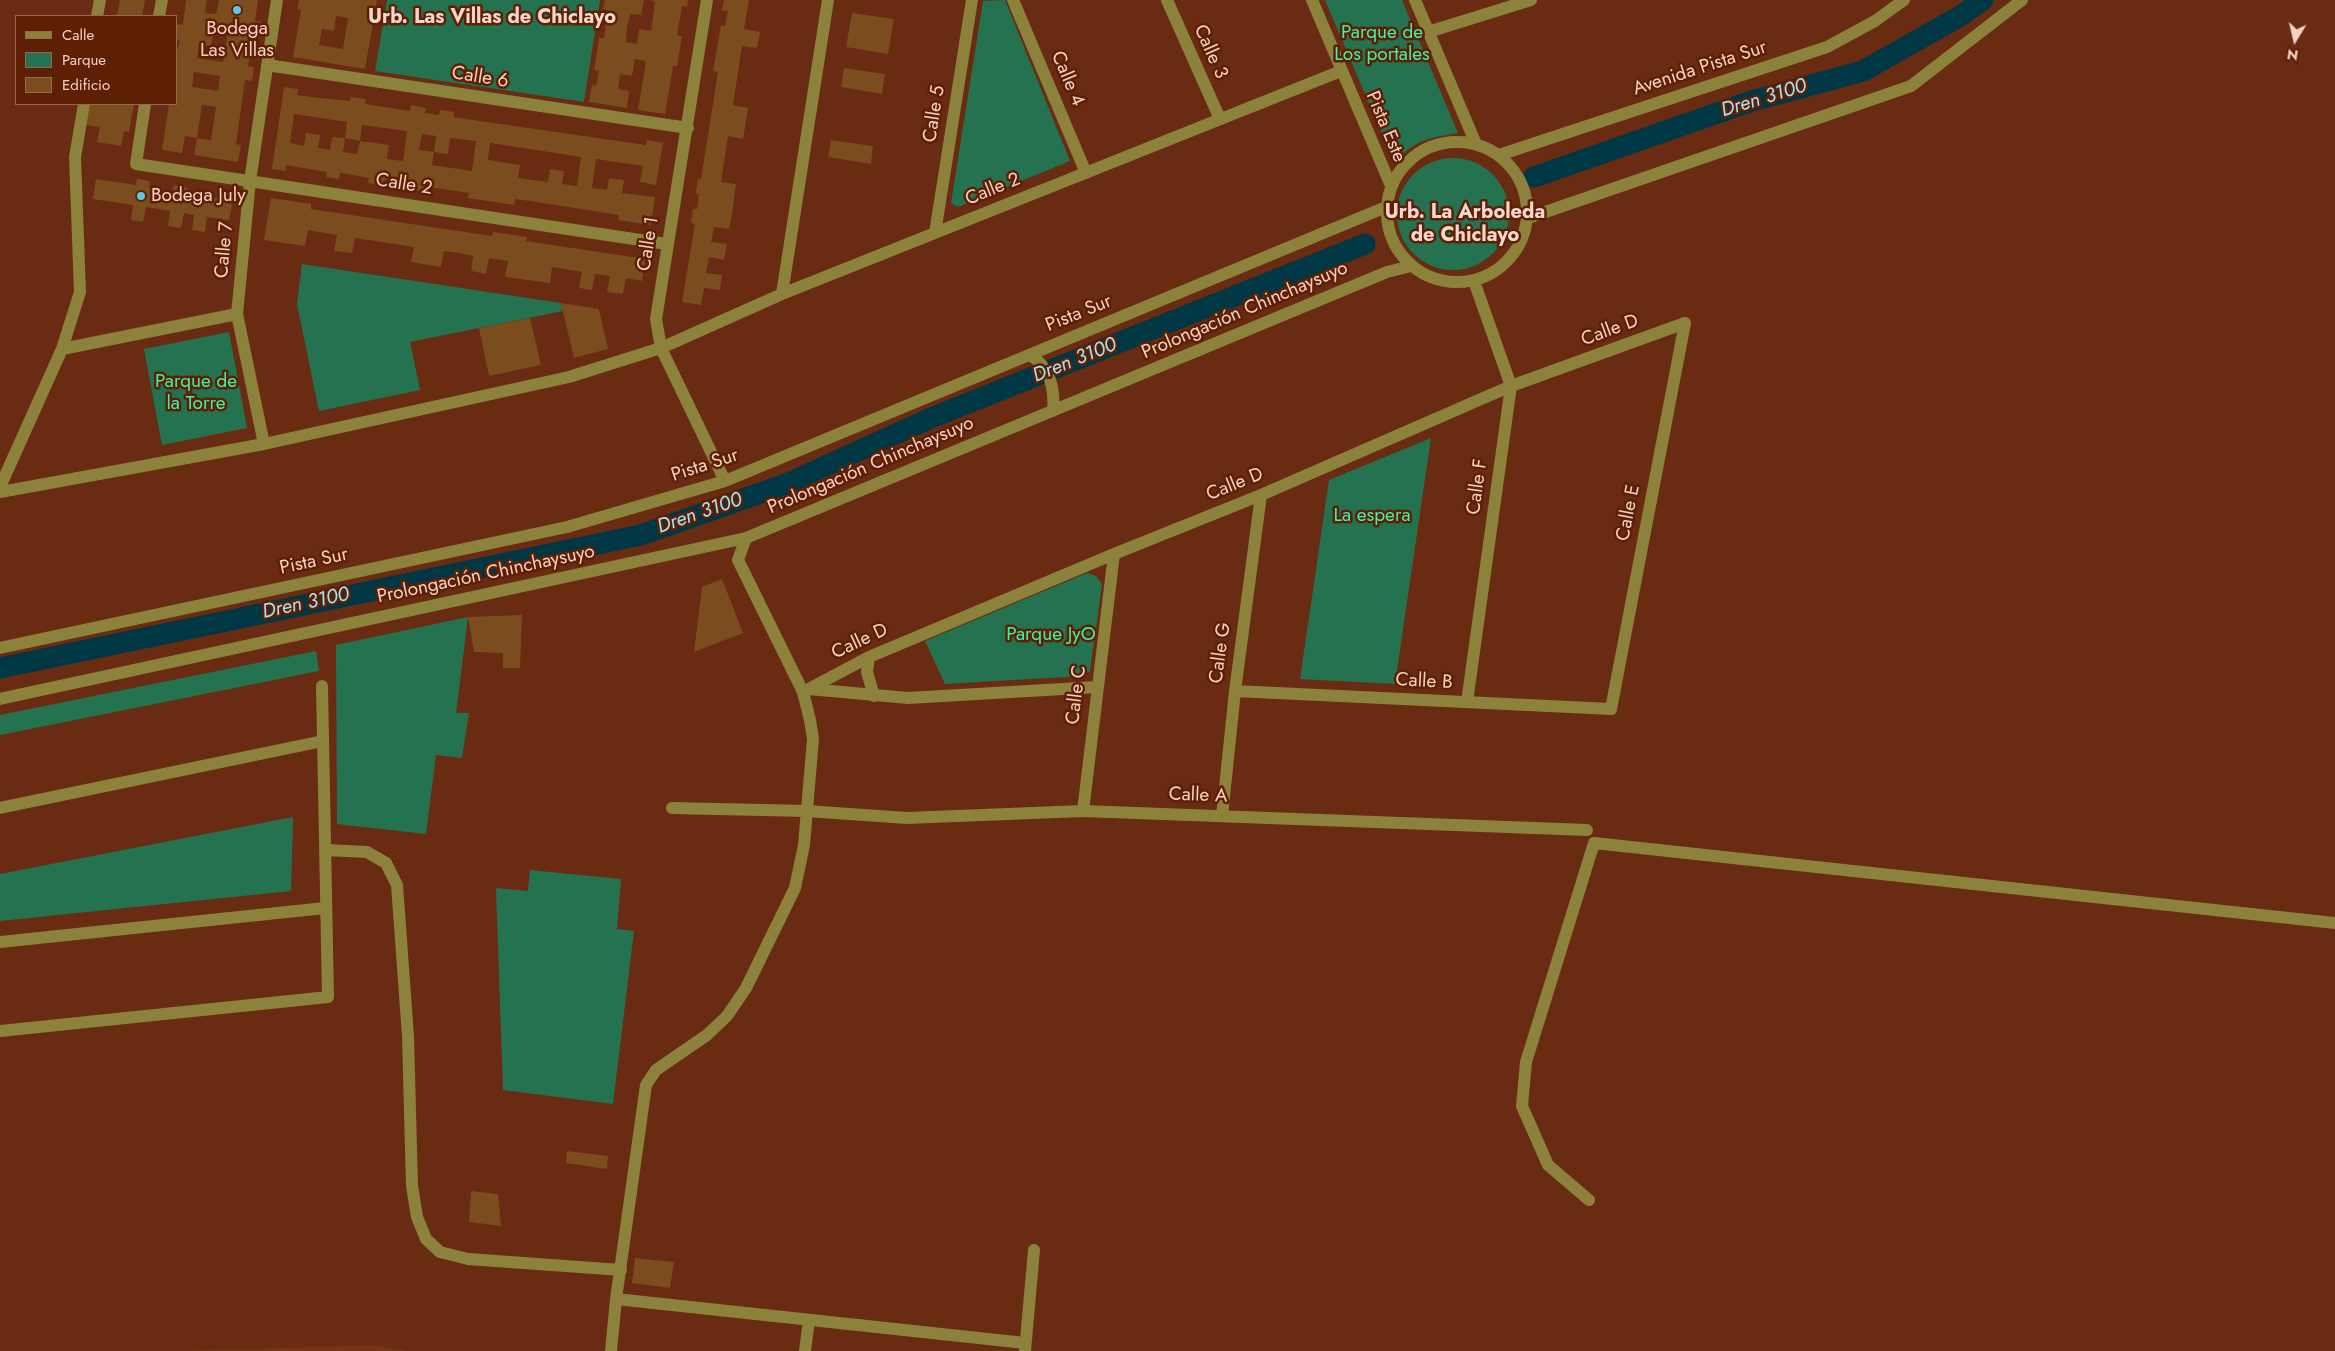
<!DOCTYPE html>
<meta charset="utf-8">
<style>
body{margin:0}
#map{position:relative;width:2335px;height:1351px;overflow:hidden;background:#692b12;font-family:Jost,sans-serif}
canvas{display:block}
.legend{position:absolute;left:15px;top:15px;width:162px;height:90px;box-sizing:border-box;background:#5d2005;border:1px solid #9b6651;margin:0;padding:6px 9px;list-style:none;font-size:15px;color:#f7d0c2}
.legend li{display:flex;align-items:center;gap:10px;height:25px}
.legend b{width:25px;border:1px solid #9b6651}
.north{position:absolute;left:2270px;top:15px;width:50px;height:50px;-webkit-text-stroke:4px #5d2005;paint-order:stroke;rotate:189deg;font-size:14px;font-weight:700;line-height:20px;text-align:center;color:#f7d0c2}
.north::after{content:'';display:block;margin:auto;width:18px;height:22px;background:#f7d0c2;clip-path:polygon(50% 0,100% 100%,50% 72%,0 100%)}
</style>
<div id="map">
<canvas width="2335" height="1351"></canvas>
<ul class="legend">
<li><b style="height:6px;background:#8c823b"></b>Calle</li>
<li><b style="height:14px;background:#257251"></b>Parque</li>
<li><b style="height:14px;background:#7b4c1e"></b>Edificio</li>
</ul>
<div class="north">N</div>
</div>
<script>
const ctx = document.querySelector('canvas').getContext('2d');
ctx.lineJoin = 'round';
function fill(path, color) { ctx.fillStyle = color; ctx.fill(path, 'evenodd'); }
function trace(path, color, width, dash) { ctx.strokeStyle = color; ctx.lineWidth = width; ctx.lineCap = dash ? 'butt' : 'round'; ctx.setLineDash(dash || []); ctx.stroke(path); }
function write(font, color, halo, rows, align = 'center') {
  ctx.font = font + ' Jost,sans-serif'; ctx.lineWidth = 5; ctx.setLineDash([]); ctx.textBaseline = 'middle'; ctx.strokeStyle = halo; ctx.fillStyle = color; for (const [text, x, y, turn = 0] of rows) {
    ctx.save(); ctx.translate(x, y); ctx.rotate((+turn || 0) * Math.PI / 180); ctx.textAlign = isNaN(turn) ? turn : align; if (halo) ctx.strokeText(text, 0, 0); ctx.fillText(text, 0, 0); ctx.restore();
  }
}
const built = new Path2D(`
 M376,1345l31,6h-226z`);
const green = new Path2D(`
 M387,0h213l-16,102 -209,-31z
 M1005,0l65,161 -112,46 -7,-4 32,-202z
 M1325,0h77l56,133c-31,5 -42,7 -64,29z
 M1397 214a56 56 0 1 1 112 0a56 56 0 1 1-112 0Z
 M302,264l259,39 2,8 -153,31 10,48 -101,21 -22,-107z
 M229,332l18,96 -85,17 -18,-96z
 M1431,438l-36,246 -95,-5 29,-199z
 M1087,573l9,3 6,8 -12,87 -8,5 -137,8 -20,-43z
 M468,617l-12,96h13l-7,45 -26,-3 -10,79 -89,-10 -1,-179z
 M316,651l3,20 -319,64v-20z
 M293,817l-2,74 -291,30v-47z
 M530,870l91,9 -4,50 17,2 -21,173 -110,-14 -7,-202 32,3z`);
const canal = new Path2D(`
 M1534,177l218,-76 111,-30 99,-56 21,-15
 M0,668l641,-133 145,-51 145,-66 434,-174`);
const building = new Path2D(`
 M120,0h25l-3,16h-25z
 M186,0h21l-2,13 11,1 3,-14h39l-3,21 6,1 -2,15 -6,-1 -5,30 6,1 -2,14 -7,-1 -9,64 5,1 -3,17 -44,-7 3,-17 -12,-2 -3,17 -20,-3 7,-46h7v-50l4,-13 -4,-1v-16l7,1zM214,30l14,2 -5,30 -26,-4 2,-14 12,2zM194,72l26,4 -2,15 -26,-4zM202,105l14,2 -5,33 -14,-2z
 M299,0h78l-12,69 -72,-12 8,-47 -4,-1zM336,16l12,2 -5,31 -24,-4 3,-16 12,2z
 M605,0h39l-3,15 -11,-1 -3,13 -1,15 11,2 2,-15 12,2 4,-29 -4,-2h37l-1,7 -5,-1 -5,29 5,1 -5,30h-4l-8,48 -27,-4 8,-49 -11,-2 -3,17 -12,-2 -2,15 11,2 -2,17 -38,-6 3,-17 4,1 3,-15 -5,-1 5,-32h5l4,-28 -5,-1z
 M724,0h25l-5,29 16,3 -3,16 -15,-2 -9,59 15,3 -5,31 -15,-3 -7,46 15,2 -4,31 -3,14 -15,-2 -3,15 16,2 -3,16 -15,-3 -3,16 16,2 -2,15 -16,-2 -3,17 -19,-3 13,-78 -4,-1 2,-14h4l2,-15h-3l2,-16 3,1 17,-107 -5,-1 8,-46 4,1 3,-15 -6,-1z
 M852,13l42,6 -6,35 -42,-7z
 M844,68l41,6 -3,20 -41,-7z
 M284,87l14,2 -1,6 14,2 39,4 1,-4 15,2 -1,5 45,7 1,-6 15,3 -1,5 14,2 1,-5 14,2v5l12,2 180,26 1,-5 16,3 -7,42 -16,-3 3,-16 -47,-7 -4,29 15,2 2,-12 15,2 -2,13 33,4 -4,28 -33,-5 1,-5 -89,-14 -15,-2 -1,6 -46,-7 1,-5 -40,-6 -1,5 -29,-4 1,-6 -16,-2 -1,6 -15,-3 1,-5 -15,-3 -14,-2 -1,6 -13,-2 1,-5 -41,-7v6l-14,-2zM294,114l53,8 -2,16 15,3 -3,13 -14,-2 2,-14 -13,-1 -2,13 -12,-2 2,-13 -14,-2 -2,13 -14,-3zM362,125l45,6 -4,30 -16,-2 2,-14 -29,-4zM422,134l14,2 -2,16 14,2 2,-16 26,3 -4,30 -40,-6 2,-13 -15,-2zM490,143l91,14 -4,29 -15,-2 2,-13 -14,-2 -2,13 -30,-4 2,-13 -32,-5z
 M90,104h44l-5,28 -5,-1 -3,15 -24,-4 3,-15 -14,-2z
 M831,140l42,6 -2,18 -43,-7z
 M96,179l40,6 1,-6 13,2 -1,6 24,5 1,-7 14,3 -1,6 46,7 -4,19 -22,-3 -2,15 -13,-2 2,-15 -10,-2 -3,15 -13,-2 2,-15 -24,-4 -3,15 -12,-2 2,-15 -40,-6z
 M271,198l40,6v5l181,27 1,-4 34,5 -1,4 119,18 -3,22 -16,-3 -3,16 -16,-2 3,-16 -15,-2 -3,16 -13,-2 3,-16 -30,-5 -2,16 -45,-6 3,-16 -19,-3 -3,16 -15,-3 2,-15 -14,-3 -15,-2 -3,16 -30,-5 3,-15 -59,-9 -3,15 -18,-2 3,-16 -29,-5 -3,16 -41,-6z
 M561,303l38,6 9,40 -34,9z
 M530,318l11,47 -52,11 -10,-48z
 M722,579l21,54 -49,19 8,-65z
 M522,615l-2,53h-17v-15l-29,-1 -6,-35z
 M567,1151l41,5 -1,13 -41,-6z
 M471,1191l27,3 3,32 -32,-4z
 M635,1258l39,4 -4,26 -38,-5z`);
const minor = new Path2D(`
 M707,0l-51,319 5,29 64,133
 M1013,0l73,173
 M1167,0l53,119
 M1312,0l79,186
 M1415,0l61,144
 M97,16l3,-16
 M159,16l3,-16
 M1428,32l103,-32
 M267,65l421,63
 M145,104l-9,60 531,80
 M1387 212a70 70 0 1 1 140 0a70 70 0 1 1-140 0Z
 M1499,155l328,-108 48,-26 29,-21
 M1528,218l383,-132 111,-86
 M935,233l37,-233
 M782,294l46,-294
 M62,349l175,-35
 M1030,355c20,12 25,34 23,56
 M264,444l-27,-130 13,-133 27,-181
 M0,487l62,-138 18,-57 -5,-135 9,-53
 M0,492l264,-48 305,-67 92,-29 121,-54 559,-223
 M0,648l567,-121 158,-46 661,-274
 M869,657l-2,15 7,24
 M809,689l99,9 189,-11
 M1235,691l376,18 74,-386
 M803,692l66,-35 245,-103 147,-59 250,-109 174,-63
 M0,699l746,-161 641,-266 24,-6
 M1467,702l44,-316 -37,-105
 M0,808l323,-67
 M672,808l135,3 100,7 176,-7 504,19
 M1083,811l31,-257
 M1222,816l13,-125 26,-196
 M326,850l41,2 19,11 11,22 11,151 4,150 5,31 9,22 14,13 28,7 153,11
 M0,942l325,-34
 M0,1031l328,-34 -6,-311
 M1589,1200l-41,-35 -26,-59 4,-44 68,-219 741,80
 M616,1299l409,44
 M611,1351l5,-52 30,-214 10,-15 51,-35 20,-19 19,-28 49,-100 9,-43 9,-106 -3,-19 -7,-28 -65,-132 8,-22
 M805,1351l4,-31
 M1025,1351l9,-101`);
const markers = [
 [237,10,5,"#5cc7e8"],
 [141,196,5,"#5cc7e8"]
];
const poiNames = [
 ["Bodega",237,29],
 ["Las Villas",237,51],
 ["Bodega July",151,196,"left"]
];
const parkNames = [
 ["Parque de",1382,33],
 ["Los portales",1382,55],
 ["Parque de",196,382],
 ["la Torre",196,404],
 ["La espera",1372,516],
 ["Parque JyO",1051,635]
];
const streetNames = [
 ["Calle 3",1210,52,66],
 ["Avenida Pista Sur",1700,69,-18],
 ["Calle 6",480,78,9],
 ["Calle 4",1067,79,67],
 ["Calle 5",935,114,-81],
 ["Pista Este",1385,127,67],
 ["Calle 2",404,185,9],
 ["Calle 2",993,190,-22],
 ["Calle 1",649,244,-81],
 ["Calle 7",225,250,-85],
 ["Prolongación Chinchaysuyo",1245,311,-23],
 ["Pista Sur",1079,314,-22],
 ["Calle D",1610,331,-20],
 ["Pista Sur",705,466,-18],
 ["Prolongación Chinchaysuyo",871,466,-23],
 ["Calle D",1235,485,-22],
 ["Calle F",1478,487,-82],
 ["Calle E",1629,513,-79],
 ["Pista Sur",314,562,-12],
 ["Prolongación Chinchaysuyo",486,575,-12],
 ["Calle D",860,642,-25],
 ["Calle G",1221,653,-82],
 ["Calle B",1424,682,3],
 ["Calle C",1077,695,-83],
 ["Calle A",1198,796,2]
];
const neighbourhoodNames = [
 ["Urb. Las Villas de Chiclayo",492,18],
 ["Urb. La Arboleda",1465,213],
 ["de Chiclayo",1465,236]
];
const waterNames = [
 ["Dren 3100",1764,99,-17],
 ["Dren 3100",1075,361,-22],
 ["Dren 3100",700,514,-19],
 ["Dren 3100",306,604,-12]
];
fill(built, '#783216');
fill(green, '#257251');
trace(canal, '#003745', 21);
fill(building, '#7b4c1e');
trace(minor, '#8c823b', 12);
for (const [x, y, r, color] of markers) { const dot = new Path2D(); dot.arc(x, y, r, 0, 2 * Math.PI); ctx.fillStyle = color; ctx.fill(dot); trace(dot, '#5d2005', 2); }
write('19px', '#f7d0c2', '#5d2005', poiNames);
write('19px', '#3df3aa', '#5d2005', parkNames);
write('19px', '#f7d0c2', '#5d2005', streetNames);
write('bold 20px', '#f8d8cd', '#5d2005', neighbourhoodNames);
write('italic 20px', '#a3e3f8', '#5d2005', waterNames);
</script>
